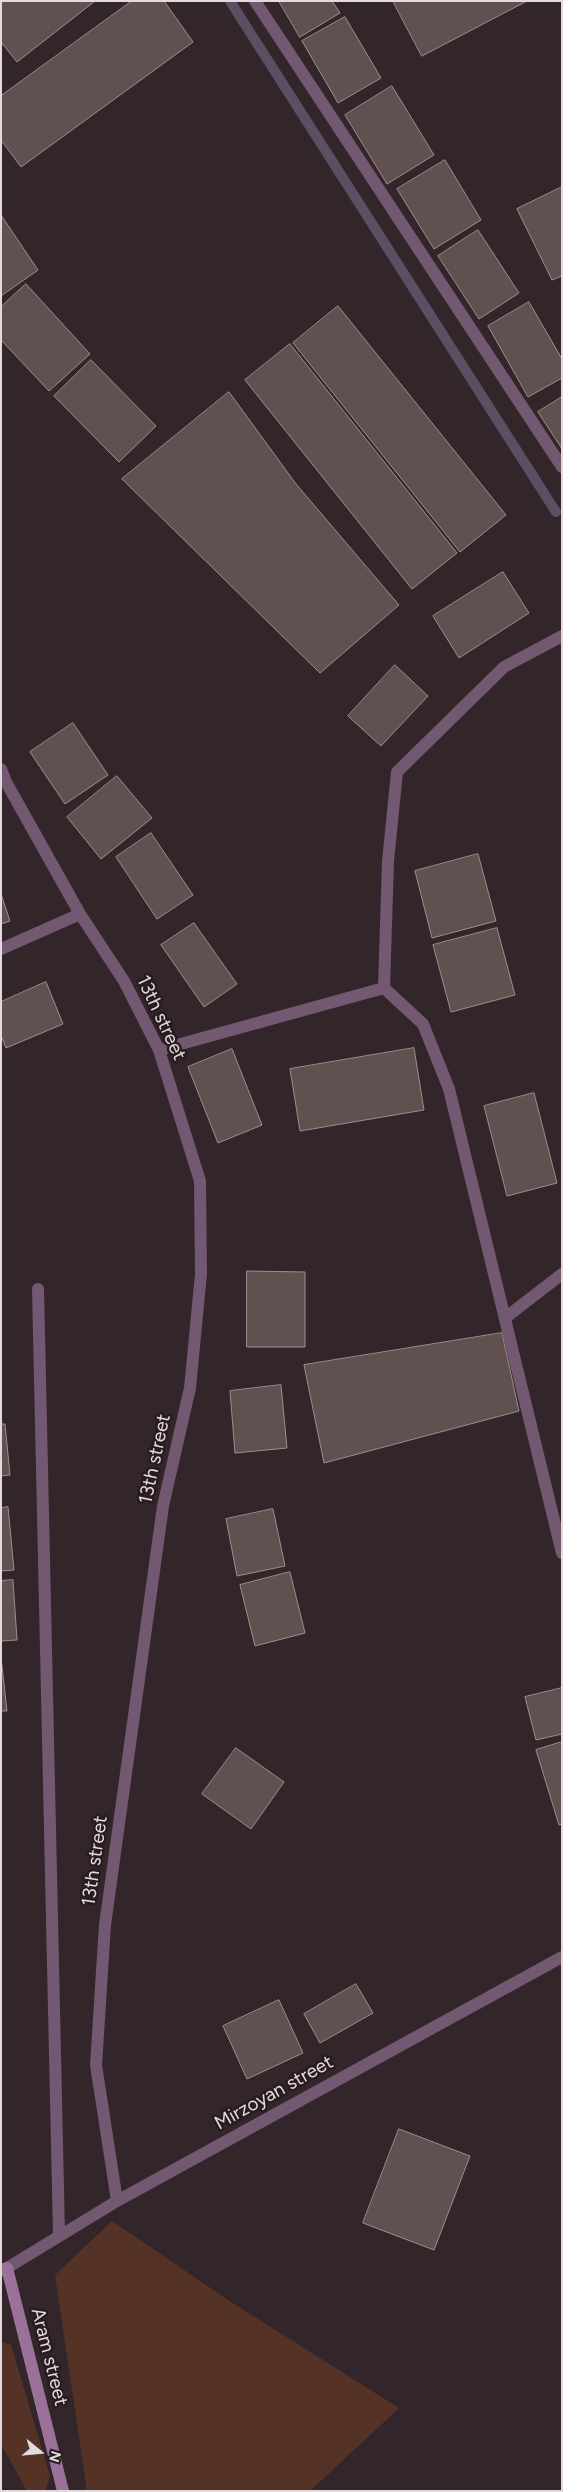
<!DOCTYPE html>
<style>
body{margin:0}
#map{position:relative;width:563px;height:2492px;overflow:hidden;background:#33262b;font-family:Figtree,sans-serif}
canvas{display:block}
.frame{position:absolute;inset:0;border:2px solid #e3dadd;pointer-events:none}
.north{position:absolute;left:15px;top:2427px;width:50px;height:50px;-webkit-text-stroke:4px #291c21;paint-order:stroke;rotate:107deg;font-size:14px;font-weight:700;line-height:20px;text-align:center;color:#e3dadd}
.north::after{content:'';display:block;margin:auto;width:18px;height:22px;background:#e3dadd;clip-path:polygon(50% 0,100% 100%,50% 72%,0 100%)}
</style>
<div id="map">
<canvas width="563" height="2492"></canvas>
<div class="frame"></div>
<div class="north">N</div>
</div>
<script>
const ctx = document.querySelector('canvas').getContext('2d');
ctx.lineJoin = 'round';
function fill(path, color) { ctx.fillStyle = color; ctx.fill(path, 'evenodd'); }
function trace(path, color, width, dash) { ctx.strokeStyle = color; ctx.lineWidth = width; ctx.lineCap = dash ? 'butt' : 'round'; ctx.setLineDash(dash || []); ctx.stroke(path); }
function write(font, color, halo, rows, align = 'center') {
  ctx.font = font + ' Figtree,sans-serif'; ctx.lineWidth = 5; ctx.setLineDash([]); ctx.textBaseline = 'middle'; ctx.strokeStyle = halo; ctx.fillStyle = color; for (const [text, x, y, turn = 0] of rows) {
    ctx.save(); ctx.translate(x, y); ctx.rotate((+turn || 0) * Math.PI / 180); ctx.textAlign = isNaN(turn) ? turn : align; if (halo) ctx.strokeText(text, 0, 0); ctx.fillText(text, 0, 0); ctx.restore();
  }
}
const green = new Path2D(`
 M112,2221l119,81 168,106 -89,83h-223l-32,-216z
 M1,2342l10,3 39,131 -5,15h-18l-26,-47z`);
const stream = new Path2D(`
 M230,1l326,511`);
const building = new Path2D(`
 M1,1h94l-78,61 -16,-20z
 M132,1h32l29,41 -172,125 -20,-27v-44z
 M279,1h53l8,12 -40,24z
 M393,1h134l-105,55z
 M345,17l36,61 -43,25 -36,-62z
 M392,86l42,69 -47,29 -42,-69z
 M445,160l36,60 -47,29 -37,-60z
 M562,187v89l-10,4 -35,-71z
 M1,215l37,55 -37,26z
 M478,230l41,63 -40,26 -41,-63z
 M26,284l64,70 -41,37 -48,-51v-33z
 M529,302l33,57v19l-34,19 -40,-71z
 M338,306l168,209 -46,37 -167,-209z
 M290,344l167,209 -45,36 -167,-209z
 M91,360l65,66 -37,36 -65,-66z
 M229,392l67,92 103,121 -79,68 -198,-194z
 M562,397v52l-24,-37z
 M503,572l26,41 -70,45 -26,-42z
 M395,665l33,31 -47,50 -33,-30z
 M73,723l35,52 -43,29 -35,-52z
 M117,776l35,42 -51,41 -34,-42z
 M151,833l42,62 -36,24 -41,-62z
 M478,854l18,67 -64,17 -17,-67z
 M1,894l9,27 -9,3z
 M194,923l43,61 -33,23 -43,-62z
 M497,928l18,67 -64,17 -18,-67z
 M46,982l17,42 -57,24 -5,-12v-34z
 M414,1048l10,62 -124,21 -10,-62z
 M232,1049l30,76 -44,18 -30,-76z
 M534,1093l23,90 -50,13 -23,-90z
 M247,1271l58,1v75h-58z
 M502,1333l17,78 -195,52 -20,-98z
 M281,1385l6,63 -52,5 -5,-62z
 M1,1424h4l5,51 -9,1z
 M8,1507l6,63 -13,1v-63z
 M273,1509l12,57 -48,10 -11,-57z
 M290,1572l15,61 -50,13 -15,-61z
 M13,1580l4,60 -16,1v-60z
 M1,1657l6,54h-6z
 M562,1688v46l-26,6 -11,-43z
 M562,1742v82l-3,1 -23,-75z
 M236,1748l48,34 -33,47 -49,-35z
 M356,1984l17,29 -53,30 -16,-29z
 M279,2000l24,53 -56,26 -24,-53z
 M399,2129l71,27 -36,94 -71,-27z`);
const service = new Path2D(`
 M505,1318l57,-44`);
const minor = new Path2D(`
 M255,1l307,466
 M1,769l5,13 74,132 44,67 35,69 41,131 1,93 -11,114 -27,118 -58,419 -9,140 21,136
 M1,949l79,-35
 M384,988l39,36 26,65 113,464
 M159,1050l225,-62 4,-127 9,-89 107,-105 58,-31
 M38,1289l21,945
 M7,2268l110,-67 445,-244`);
const secondary = new Path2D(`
 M1,2270l6,-2 56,223`);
const streetNames = [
 ["13th street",161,1018,65],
 ["13th street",155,1459,-78],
 ["13th street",95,1861,-82],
 ["Mirzoyan street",274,2093,-29],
 ["Aram street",49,2357,76]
];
fill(green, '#543226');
trace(stream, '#5b4f64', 10);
fill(building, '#605050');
trace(building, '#9f8d8e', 1);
trace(service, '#725871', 12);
trace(minor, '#725871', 12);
trace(secondary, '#9b7099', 12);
write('19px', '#e3dadd', '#291c21', streetNames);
</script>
